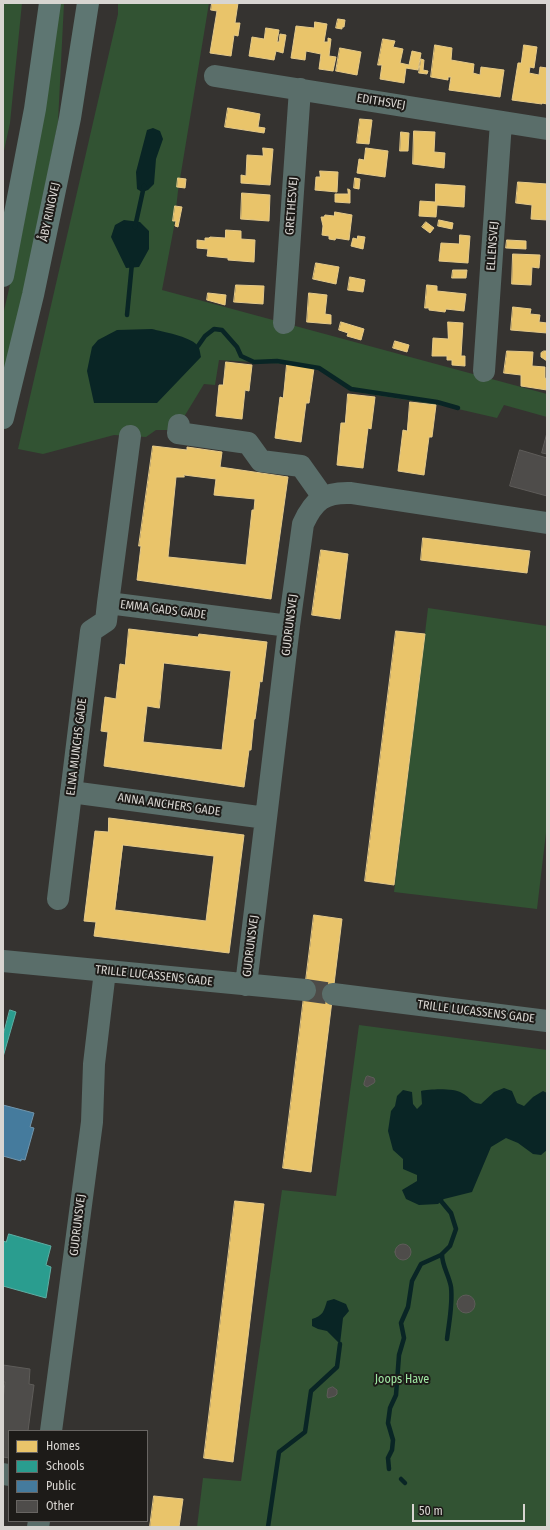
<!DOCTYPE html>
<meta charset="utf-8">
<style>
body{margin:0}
#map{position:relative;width:550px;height:1530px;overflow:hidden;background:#353330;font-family:"Fira Sans Condensed",sans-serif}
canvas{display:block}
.frame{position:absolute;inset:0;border:4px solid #d8d5d1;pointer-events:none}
.legend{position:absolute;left:8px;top:1430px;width:140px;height:92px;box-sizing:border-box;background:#1d1b18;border:1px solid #686562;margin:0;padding:5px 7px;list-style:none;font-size:12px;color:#d8d5d1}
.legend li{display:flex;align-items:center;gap:8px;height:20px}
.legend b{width:20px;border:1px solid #686562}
.scale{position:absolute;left:412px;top:1504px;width:113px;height:18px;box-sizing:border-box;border:2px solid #d8d5d1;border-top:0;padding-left:5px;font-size:12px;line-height:14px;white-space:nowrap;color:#d8d5d1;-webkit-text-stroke:3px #1d1b18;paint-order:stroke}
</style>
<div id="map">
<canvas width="550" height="1530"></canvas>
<div class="frame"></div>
<ul class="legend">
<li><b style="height:11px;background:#e9c46a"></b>Homes</li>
<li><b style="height:11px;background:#2a9d8f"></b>Schools</li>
<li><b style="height:11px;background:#457b9d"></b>Public</li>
<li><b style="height:11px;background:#4e4c4a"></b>Other</li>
</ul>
<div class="scale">50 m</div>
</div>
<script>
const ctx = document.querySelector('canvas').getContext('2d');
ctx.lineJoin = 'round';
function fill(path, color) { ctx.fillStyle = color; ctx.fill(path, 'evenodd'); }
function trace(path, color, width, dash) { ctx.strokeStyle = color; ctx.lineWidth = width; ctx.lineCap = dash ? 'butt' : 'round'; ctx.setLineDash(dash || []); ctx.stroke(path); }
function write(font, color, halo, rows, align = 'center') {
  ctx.font = font + ' "Fira Sans Condensed",sans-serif'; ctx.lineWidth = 4; ctx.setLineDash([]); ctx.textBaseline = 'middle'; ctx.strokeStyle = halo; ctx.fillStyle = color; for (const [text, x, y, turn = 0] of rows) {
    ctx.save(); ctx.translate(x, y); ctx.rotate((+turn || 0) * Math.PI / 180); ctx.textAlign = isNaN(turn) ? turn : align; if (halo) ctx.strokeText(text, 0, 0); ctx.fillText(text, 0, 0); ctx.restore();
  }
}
const green = new Path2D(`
 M3,3h19l-12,120 -7,32z
 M60,3h4l-6,119 -30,151 -25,102v-60l20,-87z
 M118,3h91l-31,188 -4,36 -12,63 385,104v23l-43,-12 -7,13 -52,-12 -95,-15 -33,-23 -30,-4 -68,-4 -4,25 -11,-1 -28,46h-20l-10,7 -32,-2 -71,19 -25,-5 100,-435z
 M428,608l119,18v198l-10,85 -143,-17z
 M359,1025l188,25v477h-350l6,-49 38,3 41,-291 54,6z`);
const water = new Path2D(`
 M153,128l7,3 3,8 -7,20 -2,25 -6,6 -6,2 -5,-3 -1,-17 11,-42z
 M124,220l16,2 9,9v18l-10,18 -13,1 -15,-31 4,-12z
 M152,329c11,3 37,7 45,16 3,3 3,8 4,12l-44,46h-63l-7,-32 5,-24 6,-7 19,-10z
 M504,1088l8,3 5,12 7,3 9,-9 10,-6 4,2v57l-6,5 -8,-1 -15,-11 -12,-5 -15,9 -19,45 -28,7 -6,5 -19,1 -13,-6 -4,-9 15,-9v-6l-14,-6v-10l-10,-9 -5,-19 3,-20 4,-5 2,-10 6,-6 9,2 1,12 4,5 5,-5 -1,-13c9,-2 33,-3 41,2 9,5 7,9 19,11l13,-12z
 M334,1299l12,5 3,7 -6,7 -3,26 -13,-13 -9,-2 -6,-3v-7c11,-3 12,-8 15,-18z`);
const homes = new Path2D(`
 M212,3h26l-3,20h5l-2,13 -4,-1 -3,21 -21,-3 7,-42 -6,-1z
 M338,19l7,1 -1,7h-2v2l-6,-1z
 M315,22l12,2 -3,18h4v-4l3,1 -2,17 7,1 -3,14 -14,-2 2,-15 -15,-3 -1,9 -14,-2 5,-32 18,2z
 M266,28l13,2 -2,12h2l1,-8 6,1 -3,18 -7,-2 -2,9 -25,-4 3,-19 12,2z
 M383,39l12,2 -2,6 10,2 -3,14 9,2 3,-14 9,2 -3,17 -12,-2 -2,15 -24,-4 2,-14h-4z
 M435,45l17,3 -1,12 23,4 -1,9 7,2 1,-8 23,3 -4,27 -51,-7 2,-13h-3v3l-17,-3z
 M524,45l13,2 -3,21 -4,-1 -1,6 10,2 1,-8 7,1v36l-5,-1v1l-30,-4 6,-37h3z
 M340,48l21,4 -4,23 -21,-4z
 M421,59l3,1 -1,10 5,1 -1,3 -8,-1z
 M228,108l32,6 -2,13 7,1 -1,5 -39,-6z
 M360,119l12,1 -3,24 -12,-1z
 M414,131l21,1 -1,20 11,1 -1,15 -31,-4z
 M401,132l8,1 -1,18h-8z
 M263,148l10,1 -3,36 -29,-2v-8l5,1 1,-21 16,1z
 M366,148l22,3 -3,26 -28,-4 2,-14 5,1z
 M320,171l18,1 -1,20 -22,-2 1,-13h4z
 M178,178l8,1 -1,9 -8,-1z
 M355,178l5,1 -1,10 -5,-1z
 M518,182l29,2v36l-16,-1 1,-14 -16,-2z
 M436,184l29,2 -1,21 -27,-2 -1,12 -17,-1 1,-15 15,1z
 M348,189l2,1v13l-15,-1v-8h13z
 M242,193l28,2 -1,26 -28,-2z
 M175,206l7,1 -4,20 -3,-1 1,-5h-3z
 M335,212l17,3 -3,25 -13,-2 -1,2 -6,-1v-3l-7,-1 1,-9 -2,-9h3l1,-2 9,1z
 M439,220l14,3 -1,6 -14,-3z
 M426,222l8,6 -4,5 -8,-6z
 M226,230l15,1v8l14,1 -1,22 -26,-2v-2l-21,-2 1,-7 -11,-1v-8l8,1v-3h4l1,-1 15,1z
 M460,235l10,1 -2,27 -29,-2 2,-18 18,1z
 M358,236l7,1 -2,12 -12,-3 2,-8 4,1z
 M507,240l19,1v8l-20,-1z
 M513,254l27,1 -1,13 -7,-1 -1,18 -19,-1z
 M316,263l23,4 -3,17 -23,-5z
 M453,270h14l-1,8h-14z
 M350,277l15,3 -2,12 -15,-2z
 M236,285l28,1 -1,18 -29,-2z
 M427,285l10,1v5l29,3 -2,17 -18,-2 -1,3 -16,-2v-2h-4z
 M208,293l18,2 -1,10 -18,-5z
 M309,293l18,2 -2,19 6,1v9l-24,-2z
 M513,307l18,2 -1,5 10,1 -1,7 8,1v10l-36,-3z
 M341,322l23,7 -3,11 -14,-4 1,-3 -9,-3z
 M448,322l15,1 -2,33h4v10l-13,-1v-5h-5v-4h-15l1,-18 15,1z
 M395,341l14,4 -2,7 -14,-4z
 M507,351l26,1 -1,14 13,1v11l2,1v11l-26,-4v-11l-17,-2z
 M544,351h3v10l-6,-4v-4z
 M226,362l26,3 -3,26 -4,-1 -3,29 -26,-3 3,-31h4z
 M287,364l27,4 -5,35h-3l-5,39 -26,-4 5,-41 3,1z
 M348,394l27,3 -4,32 -3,-1 -5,40 -26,-3 4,-42h4z
 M410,402l26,3 -4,32h-3l-5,38 -26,-4 5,-41 4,1z
 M153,446l34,4v-3l35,5 -2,15 68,10 -17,122 -134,-19 4,-34h-2zM184,475l32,4 -2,16 41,4 -1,11h-2l-6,55 -78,-8 8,-80h8z
 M423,538l107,13 -3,22 -106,-13z
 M321,550l27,4 -8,65 -28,-4z
 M129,629l69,8 1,-3 68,8 -5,40 -2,-1 -5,38h-1l-3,31h-2l-5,37 -140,-21 4,-34 -7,-1 4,-34 11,2 4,-35 5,1zM164,663l67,8 -9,79 -79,-8 4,-36 12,2z
 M396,631l29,3 -31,251 -29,-4z
 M109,818l135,17 -15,118 -135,-17 2,-14 -12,-1 11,-90 13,1zM123,845l91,11 -8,65 -91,-11z
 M314,915l28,4 -31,253 -28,-4z
 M235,1201l29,3 -31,258 -29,-4z
 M154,1496l29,3 -4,28h-29z`);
const schools = new Path2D(`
 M10,1010l6,2 -13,45v-21z
 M9,1234l42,12 -5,19 5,2 -5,31 -43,-12v-45l3,1z`);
const public = new Path2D(`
 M3,1105l31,8 -4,14 4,1 -9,32 -4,-1v2l-18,-5z`);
const stream = new Path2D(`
 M135,227l9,-41
 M127,315l5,-52
 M198,346l7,-10 9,-7 8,1 15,17 4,9 13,6 23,-1 42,7 32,21 86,13 21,6
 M442,1254c0,12 7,21 9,33 2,17 -2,35 -4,52
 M389,1469l-1,-11 4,-8 1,-10 -5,-17 2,-15 6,-13 3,-40 5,-17 -3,-15 7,-16 4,-26 9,-17 20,-9 9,-9 6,-17 -5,-16 -10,-12
 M401,1479l4,4
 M268,1527l11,-75 26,-20 6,-41 26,-24 3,-23`);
const building = new Path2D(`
 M547,433v21l-5,-1z
 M520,450l27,8v38l-37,-10z
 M368,1076l6,2 1,3 -1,2 -7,4 -3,-2v-2l2,-6z
 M395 1252a8 8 0 1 1 16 0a8 8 0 1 1-16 0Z
 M457 1304a9 9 0 1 1 18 0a9 9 0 1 1-18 0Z
 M3,1365l27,4 -1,15 5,1 -6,46h-19v27l-6,-1v-57l2,-18h-2z
 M333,1387l4,3v4l-2,2 -7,2 -1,-2 1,-7z`);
const minorTunnel = new Path2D(`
 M305,990l28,4`);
const minor = new Path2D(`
 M215,76l332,53
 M284,323l16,-234
 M484,371l17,-249
 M179,425l-1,8 70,10 13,18 40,5 22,31
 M130,436l-22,167 181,23
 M71,792l195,26
 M58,899l33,-268 15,-10 2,-18
 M3,961l302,29
 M246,985l43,-359 14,-102c11,-24 21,-32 48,-31l196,30
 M333,994l214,27
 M51,1431l41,-309 2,-58 11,-93
 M3,1474l6,1
 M38,1527l1,-6`);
const major = new Path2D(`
 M3,276l32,-167 15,-106
 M3,418l30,-123 37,-177 18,-115`);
const streetNames = [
 ["EDITHSVEJ",381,102,9],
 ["GRETHESVEJ",292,206,-86],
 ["ÅBY RINGVEJ",50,212,-78],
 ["ELLENSVEJ",493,246,-86],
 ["EMMA GADS GADE",163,610,7],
 ["GUDRUNSVEJ",290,625,-83],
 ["ELNA MUNCHS GADE",77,747,-83],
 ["ANNA ANCHERS GADE",169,805,8],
 ["GUDRUNSVEJ",251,946,-83],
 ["TRILLE LUCASSENS GADE",154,976,6],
 ["TRILLE LUCASSENS GADE",476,1012,7],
 ["GUDRUNSVEJ",78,1225,-83]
];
const parkNames = [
 ["Joops Have",402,1380]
];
fill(green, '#325333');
fill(water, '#092525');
fill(homes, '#e9c46a');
trace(homes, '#e4c989', 1);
fill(schools, '#2a9d8f');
trace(schools, '#5eaea3', 1);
fill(public, '#457b9d');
trace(public, '#7196ad', 1);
trace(stream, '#092525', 4.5);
fill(building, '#4e4c4a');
trace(building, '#5e5c59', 1);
trace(minorTunnel, '#4d4b48', 22, [22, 11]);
trace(minor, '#5a6e6a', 22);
trace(major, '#5e7672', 22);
write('12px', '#d8d5d1', '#1d1b18', streetNames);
write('12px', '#9fe6a2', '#1d1b18', parkNames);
</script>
